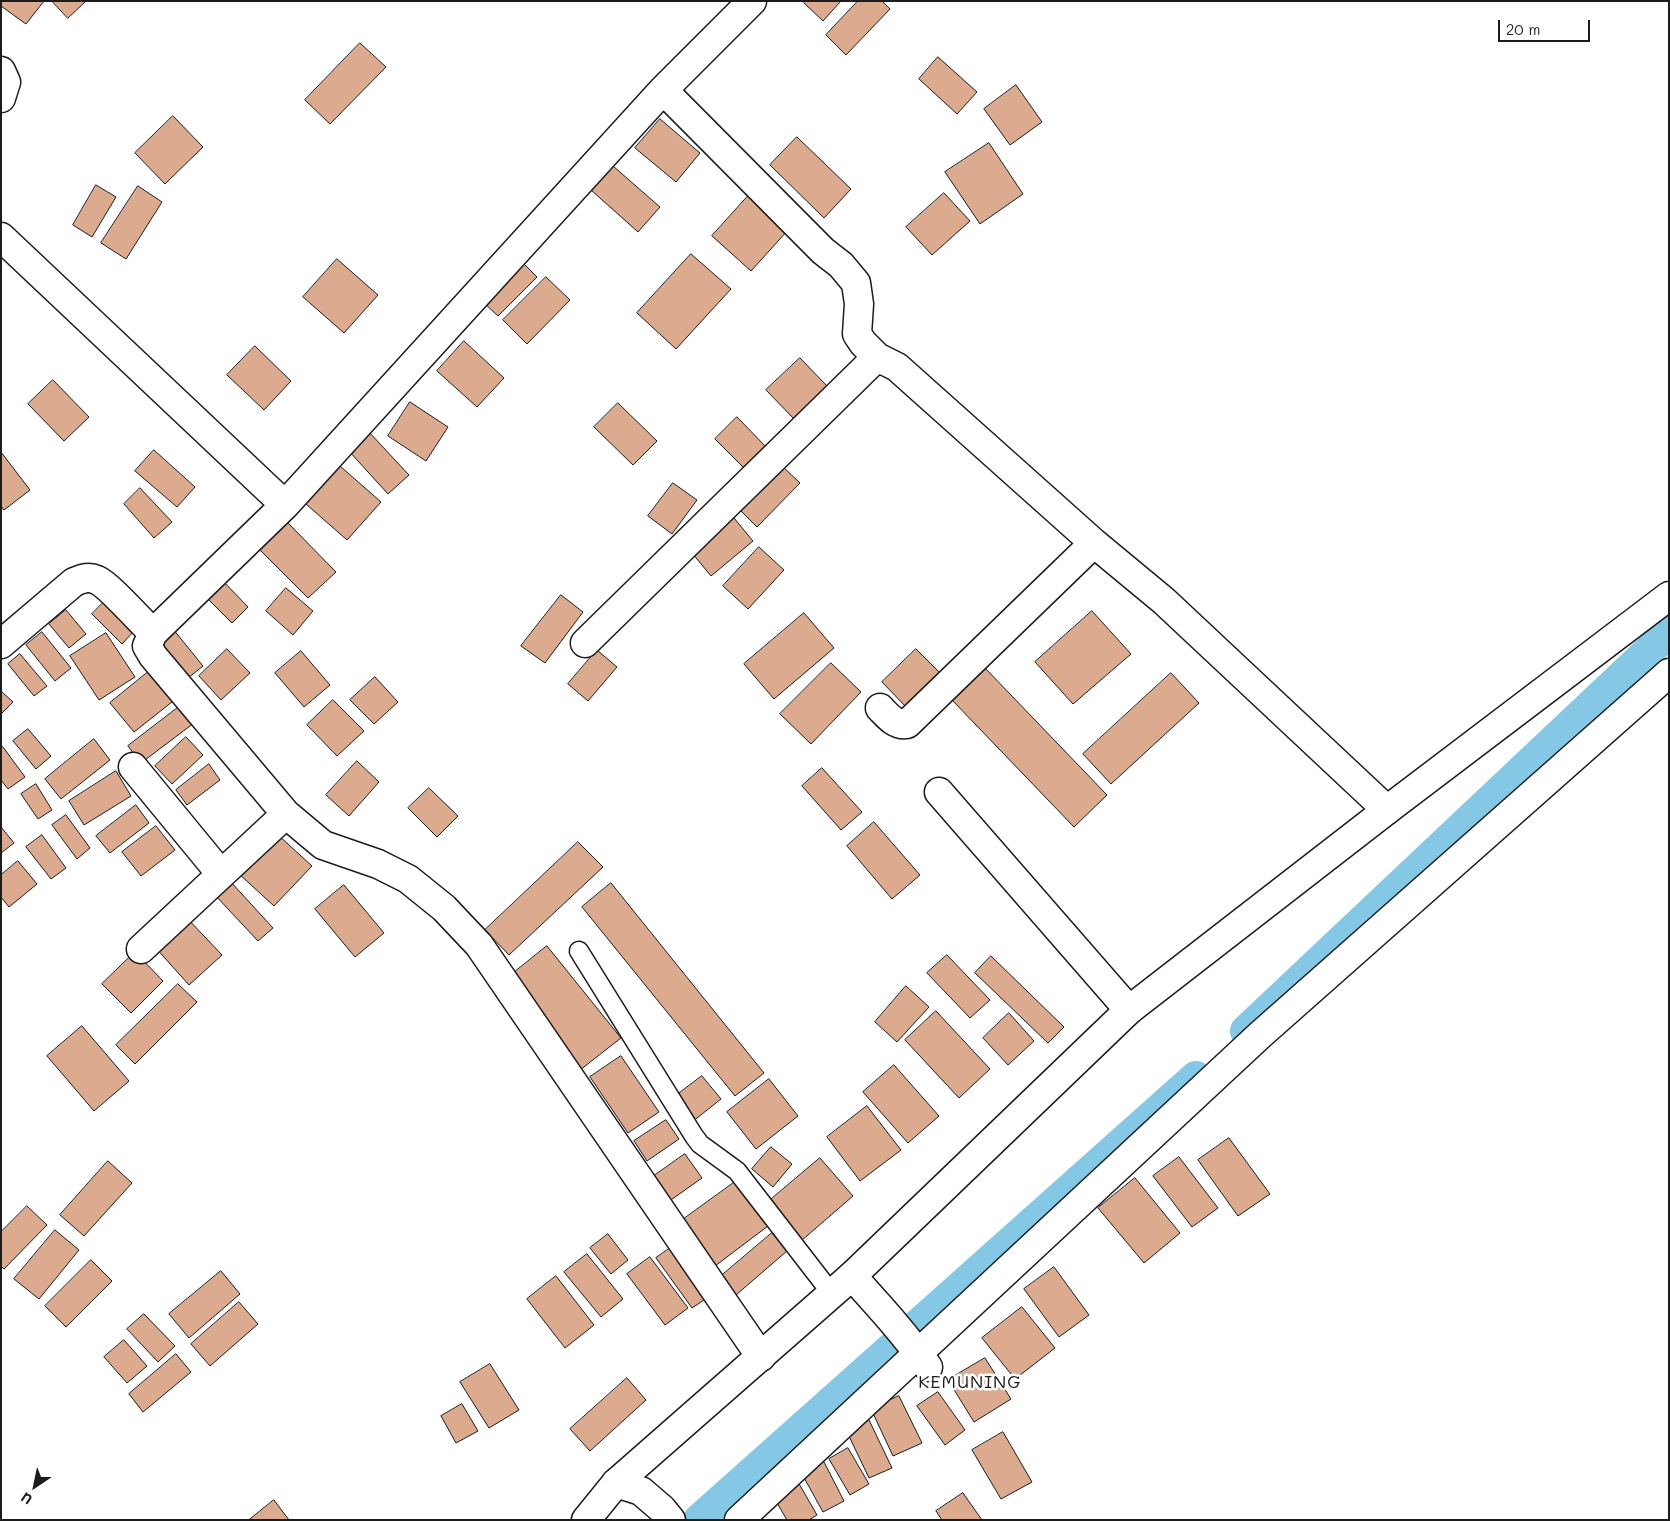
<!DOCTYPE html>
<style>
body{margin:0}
#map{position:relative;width:1670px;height:1521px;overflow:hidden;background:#fff;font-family:Mali,sans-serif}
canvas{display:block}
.frame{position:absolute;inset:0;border:2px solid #1c1c1c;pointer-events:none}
.north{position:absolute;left:10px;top:1461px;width:50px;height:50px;-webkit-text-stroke:4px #fff;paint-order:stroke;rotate:214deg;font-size:14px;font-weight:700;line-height:20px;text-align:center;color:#1c1c1c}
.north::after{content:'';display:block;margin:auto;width:18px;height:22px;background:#1c1c1c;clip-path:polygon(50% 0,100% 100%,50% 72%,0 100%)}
.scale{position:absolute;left:1498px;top:20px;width:92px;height:22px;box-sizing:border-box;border:2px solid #1c1c1c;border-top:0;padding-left:6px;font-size:15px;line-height:18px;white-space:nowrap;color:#1c1c1c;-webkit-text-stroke:4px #fff;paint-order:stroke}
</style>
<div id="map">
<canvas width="1670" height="1521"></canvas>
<div class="frame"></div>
<div class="north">U</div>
<div class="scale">20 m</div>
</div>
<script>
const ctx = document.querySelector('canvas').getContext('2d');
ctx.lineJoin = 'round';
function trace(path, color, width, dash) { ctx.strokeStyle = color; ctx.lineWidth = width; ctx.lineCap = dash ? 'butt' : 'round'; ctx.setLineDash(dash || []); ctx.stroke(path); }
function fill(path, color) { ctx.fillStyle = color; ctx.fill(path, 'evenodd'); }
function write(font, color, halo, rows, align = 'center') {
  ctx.font = font + ' Mali,sans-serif'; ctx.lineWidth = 5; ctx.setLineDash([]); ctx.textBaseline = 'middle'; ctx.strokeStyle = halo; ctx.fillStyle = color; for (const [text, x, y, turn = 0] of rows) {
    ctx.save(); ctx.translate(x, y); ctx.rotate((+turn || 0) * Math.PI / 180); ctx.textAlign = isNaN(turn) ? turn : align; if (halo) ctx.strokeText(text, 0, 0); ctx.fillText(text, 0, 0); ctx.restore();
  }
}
const canal = new Path2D(`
 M1246,1031l423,-399
 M699,1520l497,-443`);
const building = new Path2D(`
 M2,1h42l-18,23 -25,-18z
 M52,1h34l-18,17z
 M805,1h36l-18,20 -19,-18z
 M858,1h24l8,8 -44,46 -20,-20z
 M360,43l26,24 -56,57 -25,-24z
 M938,57l39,35 -20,22 -38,-35z
 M1016,85l26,37 -32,23 -26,-36z
 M173,116l30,31 -38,37 -30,-31z
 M660,119l40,34 -24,29 -41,-34z
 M797,137l54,52 -27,29 -54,-53z
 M989,143l34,51 -43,30 -35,-52z
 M613,166l47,41 -22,25 -47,-42z
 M96,185l20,12 -24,40 -19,-12z
 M138,186l24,16 -36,57 -25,-16z
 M944,193l26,28 -38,34 -26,-28z
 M749,195l39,35 -37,41 -39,-35z
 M691,254l40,35 -55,60 -39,-36z
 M337,259l41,36 -34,38 -41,-36z
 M521,261l16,16 -39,39 -16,-15z
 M546,277l24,23 -43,44 -24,-24z
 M464,341l40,37 -27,29 -40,-36z
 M255,346l36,35 -27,29 -37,-35z
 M800,358l29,30 -34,32 -29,-30z
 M53,380l36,37 -25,24 -36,-37z
 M410,402l38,25 -22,34 -38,-25z
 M618,403l39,38 -24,24 -39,-38z
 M737,417l32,33 -22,21 -32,-32z
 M368,431l41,44 -21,19 -40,-44z
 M154,450l41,37 -18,20 -42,-36z
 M1,452l29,38 -26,20 -3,-4z
 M332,459l49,43 -34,38 -49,-43z
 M781,465l19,18 -43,44 -19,-19z
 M673,483l24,17 -25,34 -24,-18z
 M140,488l32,34 -18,16 -30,-34z
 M734,518l19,23 -42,35 -19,-23z
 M288,523l48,49 -28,26 -48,-48z
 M759,547l25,23 -36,39 -25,-23z
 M222,580l26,27 -16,16 -27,-27z
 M286,588l27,23 -20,24 -27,-24z
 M561,595l22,17 -38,51 -24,-17z
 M105,601l29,30 -12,13 -30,-30z
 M66,610l20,24 -17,14 -20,-24z
 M1092,611l39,43 -58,50 -38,-42z
 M804,613l30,35 -60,51 -30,-35z
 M173,629l30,37 -15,12 -29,-38z
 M42,632l29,36 -16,13 -29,-36z
 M106,633l29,44 -36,23 -29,-44z
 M227,649l23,24 -29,27 -22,-24z
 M916,649l25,25 -34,34 -25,-26z
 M597,650l20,17 -29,34 -20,-17z
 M301,651l29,34 -26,22 -29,-34z
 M20,654l27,32 -13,10 -26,-32z
 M831,663l30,29 -50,52 -31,-30z
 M153,668l24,30 -43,34 -24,-29z
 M985,668l122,127 -33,32 -122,-127z
 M1171,673l28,30 -88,81 -28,-30z
 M375,677l23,25 -24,22 -24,-24z
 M1,691l12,11 -12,12z
 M333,700l31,31 -27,25 -30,-31z
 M180,706l14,17 -53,40 -13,-17z
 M28,729l23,27 -15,13 -23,-28z
 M186,737l17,18 -31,29 -17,-18z
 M94,739l16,21 -49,39 -16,-20z
 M3,747l22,30 -17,12 -7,-9v-32z
 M357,761l22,21 -30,34 -23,-21z
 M209,764l11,16 -33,25 -11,-15z
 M822,768l40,44 -21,18 -39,-44z
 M116,771l15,25 -47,29 -15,-24z
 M36,784l16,26 -14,9 -17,-25z
 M429,788l29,28 -21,21 -29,-29z
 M136,805l13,18 -39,30 -14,-17z
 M66,815l24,33 -13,11 -25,-34z
 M874,822l46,53 -28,24 -45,-53z
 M156,826l19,24 -34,26 -19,-24z
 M1,827l13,16 -13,10z
 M276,833l36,33 -38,40 -36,-33z
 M42,835l24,33 -15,11 -25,-32z
 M578,842l25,25 -94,88 -24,-25z
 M18,861l19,23 -28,23 -8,-10v-22z
 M229,880l44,48 -15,13 -44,-47z
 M611,883l153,190 -29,23 -153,-189z
 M344,885l40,48 -29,24 -40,-48z
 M186,917l36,38 -33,30 -35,-39z
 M547,946l74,92 -41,32 -74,-91z
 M135,952l28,29 -32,32 -29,-29z
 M947,955l43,45 -20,18 -43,-45z
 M991,956l73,71 -16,16 -73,-70z
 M178,984l19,18 -62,62 -19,-19z
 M906,986l23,21 -32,35 -22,-20z
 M936,1011l54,58 -31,29 -54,-58z
 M1009,1013l25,28 -26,24 -25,-27z
 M82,1026l47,55 -35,30 -47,-55z
 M621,1056l38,56 -31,21 -38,-56z
 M894,1065l45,51 -31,27 -45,-51z
 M702,1076l19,23 -29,23 -19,-24z
 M769,1079l29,37 -42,33 -29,-37z
 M867,1106l34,44 -41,31 -33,-44z
 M666,1120l13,19 -32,22 -13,-20z
 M1229,1138l41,56 -32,22 -40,-56z
 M771,1147l21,17 -19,23 -21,-18z
 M685,1154l17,24 -34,24 -17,-24z
 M1179,1157l39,51 -26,19 -39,-51z
 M820,1158l33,38 -52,45 -33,-39z
 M108,1161l24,22 -48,53 -24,-21z
 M1135,1178l45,55 -36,30 -46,-55z
 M739,1179l33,44 -57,43 -34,-45z
 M27,1206l20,19 -43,44 -3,-3v-34z
 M55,1230l24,20 -40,49 -25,-20z
 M772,1233l15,18 -51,44 -16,-18z
 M608,1234l20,26 -17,14 -21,-26z
 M673,1246l37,50 -18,12 -36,-50z
 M587,1254l36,45 -22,18 -37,-45z
 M650,1257l38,51 -23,17 -38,-51z
 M91,1260l21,21 -46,46 -21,-21z
 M1054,1267l35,48 -30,22 -35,-48z
 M221,1271l19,23 -51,44 -20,-24z
 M556,1276l38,49 -29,23 -38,-49z
 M239,1302l19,22 -48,42 -19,-22z
 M1022,1307l33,41 -40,31 -33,-41z
 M144,1314l31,32 -17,16 -31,-33z
 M124,1340l23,26 -20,17 -23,-26z
 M176,1354l15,18 -48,40 -14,-18z
 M985,1358l26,41 -37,23 -26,-42z
 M490,1364l29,46 -30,18 -29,-46z
 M627,1378l19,22 -56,51 -20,-22z
 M938,1392l27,38 -20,15 -28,-39z
 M899,1396l23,47 -29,13 -22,-47z
 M462,1404l16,27 -22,12 -15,-27z
 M869,1420l23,48 -23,10 -23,-48z
 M1003,1432l29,50 -31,17 -29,-49z
 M848,1448l21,36 -19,11 -21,-36z
 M824,1462l20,39 -21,11 -21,-38z
 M798,1482l19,33 -8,5h-22l-14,-24z
 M963,1493l19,27h-40l-6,-9z
 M274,1500l15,20h-40z`);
const lane = new Path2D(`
 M579,951l115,185 6,8 37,27 95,123`);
const street = new Path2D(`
 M752,1l-89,89 -378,415 -132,128 -6,13 6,10 133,158 37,31 55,19 30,15 36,29 35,37 282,412
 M1,71l5,11 -5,16
 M663,90l160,161 18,14 15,18 3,21 -2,30 6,9 14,14 20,10 197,176 70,58 223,209
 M1,237l284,268
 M585,643l292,-286
 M1,644l73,-62c8,-3 14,-6 23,-2 12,5 44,42 56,53
 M880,708c7,7 15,18 27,16l187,-181
 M133,767l88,107
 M939,792l190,218
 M141,949l145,-135
 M852,1276c27,30 53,58 76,91
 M616,1483l25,8 21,18 9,11
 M739,1520l521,-485 409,-362`);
const secondary = new Path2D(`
 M586,1520l30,-37 236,-207 277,-266 258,-200 282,-214`);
const quarterNames = [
 ["KEMUNING",970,1382]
];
trace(canal, '#85c8e6', 32);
fill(building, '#dcaa8f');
trace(building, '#1c1c1c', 1);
trace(lane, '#1c1c1c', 21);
trace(street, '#1c1c1c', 31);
trace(secondary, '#1c1c1c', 31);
trace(lane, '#fff', 18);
trace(street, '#fff', 28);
trace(secondary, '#fff', 28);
ctx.letterSpacing = '1px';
write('18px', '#1c1c1c', '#fff', quarterNames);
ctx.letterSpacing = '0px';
</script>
